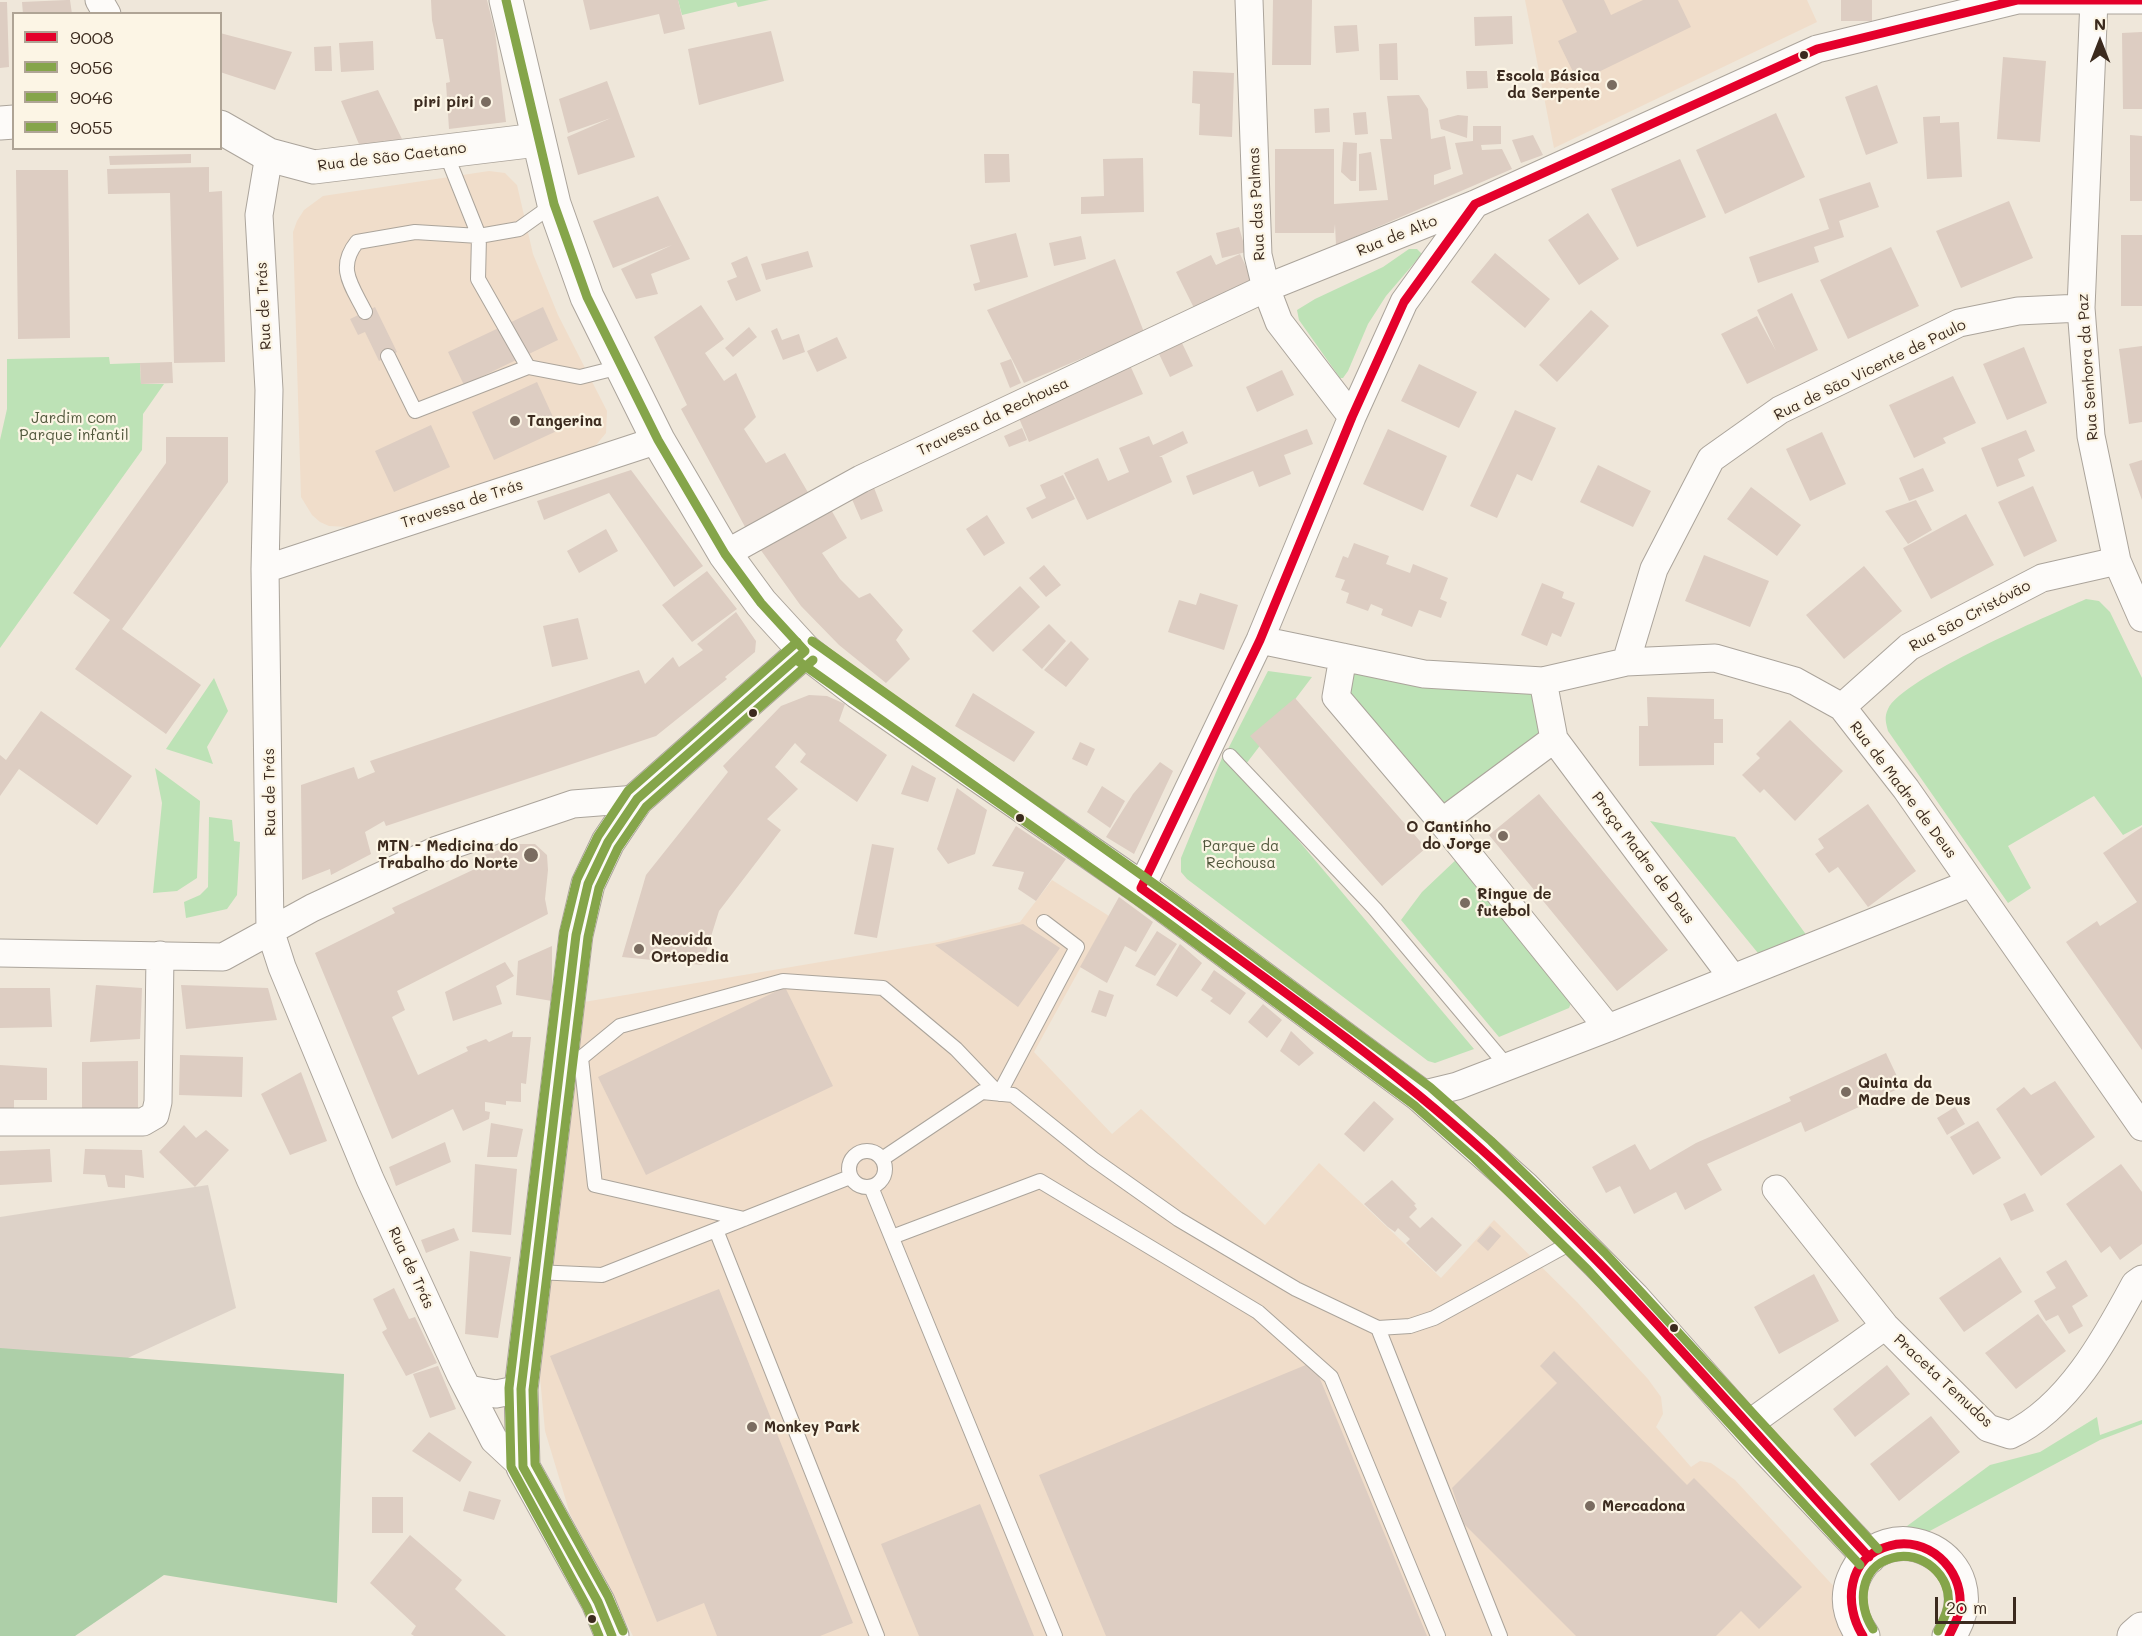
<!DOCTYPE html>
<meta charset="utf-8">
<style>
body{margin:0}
#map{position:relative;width:2142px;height:1636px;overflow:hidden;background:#efe7da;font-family:Mali,sans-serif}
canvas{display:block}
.legend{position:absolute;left:12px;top:12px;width:210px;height:138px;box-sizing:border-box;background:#fcf5e5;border:2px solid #afa495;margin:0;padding:8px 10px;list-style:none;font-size:18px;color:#3b2a1e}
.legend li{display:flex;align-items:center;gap:12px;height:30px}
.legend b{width:30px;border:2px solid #afa495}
.north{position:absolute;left:2070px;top:12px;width:60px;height:60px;-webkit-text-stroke:4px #fcf5e5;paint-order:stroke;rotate:0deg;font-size:16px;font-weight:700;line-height:24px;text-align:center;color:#3b2a1e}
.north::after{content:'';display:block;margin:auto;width:21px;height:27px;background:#3b2a1e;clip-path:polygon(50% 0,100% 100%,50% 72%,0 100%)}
.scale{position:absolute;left:1935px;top:1597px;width:81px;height:27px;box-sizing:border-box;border:3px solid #3b2a1e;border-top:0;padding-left:8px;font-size:18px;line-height:21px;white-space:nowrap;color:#3b2a1e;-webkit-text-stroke:4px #fcf5e5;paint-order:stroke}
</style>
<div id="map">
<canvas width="2142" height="1636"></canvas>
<ul class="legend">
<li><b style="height:8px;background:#e4002b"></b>9008</li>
<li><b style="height:8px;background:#85a54a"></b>9056</li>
<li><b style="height:8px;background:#85a54a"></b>9046</li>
<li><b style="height:8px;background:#85a54a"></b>9055</li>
</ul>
<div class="north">N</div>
<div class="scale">20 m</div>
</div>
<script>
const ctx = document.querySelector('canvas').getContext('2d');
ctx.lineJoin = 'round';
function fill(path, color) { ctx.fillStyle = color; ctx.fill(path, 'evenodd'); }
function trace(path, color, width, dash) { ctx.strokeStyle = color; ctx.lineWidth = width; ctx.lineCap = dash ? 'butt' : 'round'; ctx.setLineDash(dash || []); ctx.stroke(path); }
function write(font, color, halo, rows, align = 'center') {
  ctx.font = font + ' Mali,sans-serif'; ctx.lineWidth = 4.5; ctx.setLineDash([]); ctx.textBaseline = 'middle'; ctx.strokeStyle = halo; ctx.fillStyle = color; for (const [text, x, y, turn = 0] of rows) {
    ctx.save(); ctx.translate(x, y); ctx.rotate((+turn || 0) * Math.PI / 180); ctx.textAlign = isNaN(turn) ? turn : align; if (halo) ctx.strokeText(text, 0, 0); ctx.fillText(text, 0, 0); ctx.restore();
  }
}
const built = new Path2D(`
 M1525,0h282l10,22 -263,126z
 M489,171l16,2 12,12 16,69 25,61 49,96 -1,22 -10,12 -7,4 -241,78 -19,-1 -9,-4 -8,-7 -11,-18 -8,-265 4,-11 7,-11 19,-14z
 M1052,880l57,36 -75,136 78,82 29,-25 124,116 54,-62 122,115 53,-58 83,82 71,77 13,18 2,17 -7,13 35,40 9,-6 11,2 24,17 145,156h-1247l-63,-122 -25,-83 -5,-54 38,-374 361,-61 81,-20z`);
const industrial = new Path2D(`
 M208,1185l28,123 -236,109v-200z`);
const green = new Path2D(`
 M678,0h91l-31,7 -2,-5 -54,13z
 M1409,249h8l5,5 -36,42 -18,28 -20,47 -5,7h-3l-41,-58 -2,-10 18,-11 68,-32z
 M109,357l1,7 30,-1 1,21h23l-21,30 -1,36 -142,198v-208l7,-31v-50z
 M2086,599l13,2 11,11 32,66v147l-19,10 -29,-39 -86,50 23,42 -23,15 -120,-172c-2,-8 -4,-14 0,-22 14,-31 162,-94 198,-110z
 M1347,664l192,21 11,51 -107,77 -103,-119z
 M1268,671l44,6 -69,91 -15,-19z
 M214,678l14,33 -21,36 6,17 -47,-15z
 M1224,753l16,18 234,278 -39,14 -7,-2 -241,-182 -6,-7v-14z
 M155,768l45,33 -3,77 -20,13 -24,2 9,-90z
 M209,817l23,3 2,21 6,1 -3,53 -10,14 -41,9 -2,-16 16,-7 8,-8z
 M1650,821l85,16 75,103 -48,18z
 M1460,856l111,147 -2,5 -70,29 -98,-117 21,-28z
 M2097,1417l3,18 42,-15v4l-42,16 -174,93 -23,-4 87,-64 50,-13z`);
const forest = new Path2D(`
 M0,1348l344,26 -7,229 -173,-28 -89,61h-75z`);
const building = new Path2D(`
 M67,0h3l2,14h-49l-1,-12z
 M431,0h56l8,32 11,90 -57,7 -3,-46 4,-1 -7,-43h-7l-4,-19z
 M583,0h95l7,29 -21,5 -5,-20 -69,16z
 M1273,0h39l-1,65h-39z
 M1562,0h42l7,15 32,-15h35l13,27 -113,55 -20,-41 19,-9z
 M1841,0h31v21h-31z
 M0,2h7l2,65 -9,1z
 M1512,16l1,28 -38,2 -1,-29z
 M1357,25l2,26 -23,2 -2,-27z
 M771,31l13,50 -85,24 -11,-56z
 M2142,32v77h-19l-1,-76z
 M220,33l72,19 -17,38 -55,-18z
 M373,41l1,29 -33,2 -2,-29z
 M1397,43l1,37h-18l-1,-36z
 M331,46l1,25h-17l-1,-24z
 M2003,57l43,4 -6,81 -43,-3z
 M1193,71l41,2 -2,64 -33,-2 1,-31 -8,-1z
 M1466,71h21l1,17 -21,1z
 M607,81l28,76 -57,18 -11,-38 44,-19 -43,15 -9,-34z
 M1877,85l21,58 -32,12 -21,-58z
 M378,90l24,49 -41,10 -20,-48z
 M1419,95l9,14 3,30 14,-3 6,33 -17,6v10l29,-11 -8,-31 18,-2v-15h28v18l-20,1 1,5 20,-1 10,20 -176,76 -1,-21 -1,9h-59v-84h59v55l54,-4 -8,-61h12l-5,-43z
 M1329,108l1,24 -15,1 -1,-24z
 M1366,112l2,22 -13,1 -2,-22z
 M1776,113l29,64 -80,37 -29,-64z
 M1458,115l10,1 -1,22 -26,-9 -2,-9z
 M1940,116v7l19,-1 3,55 -35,2 -4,-62z
 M1533,135l10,20 -22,8 -9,-23z
 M2130,135l12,1v65h-12z
 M1343,142l14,1 -1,38h-5l-10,-9z
 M1371,152l6,38 -18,1v-37z
 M191,154v9l-81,2 -1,-9z
 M984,154h25l1,28 -25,1z
 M1143,158l1,54 -63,2v-17l23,-1 -1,-37z
 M1680,159l26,58 -69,30 -26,-58z
 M209,167v25l13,-1 3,171 -51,1 -4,-170 -62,1 -1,-25z
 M16,170h52l2,168 -52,1z
 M1870,182l9,25 -40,14 5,16 -30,10 5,15 -61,21 -9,-26 80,-28 -10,-30z
 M658,196l32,63 -39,15 7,20 -22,5 -15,-30 51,-24 -59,23 -20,-47z
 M2009,201l24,57 -72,30 -25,-57z
 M1588,213l31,46 -40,26 -31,-45z
 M1239,227l7,25 -24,6 -6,-25z
 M1016,233l12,44 -53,14 -2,-7 7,-2 -10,-37z
 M2121,235h21v71h-21z
 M1081,236l5,23 -32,7 -5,-23z
 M1891,247l28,59 -71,33 -28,-59z
 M808,251l5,16 -47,13 -5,-16z
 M1495,253l55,46 -25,29 -54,-46z
 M1240,254l14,29 -59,27 -19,-38 35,-17 5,10z
 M747,256l14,35 -25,10 -9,-20 10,-4 -6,-14z
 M1115,259l29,73 -120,51 -37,-73z
 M1792,293l26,57 -71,34 -26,-50 36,-18 19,35 -19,-41z
 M701,305l23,34 -19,14 19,28 12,-8 20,44 -12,12 22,34 19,-10 28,48 -63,35 -69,-127 6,-4 -33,-68z
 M375,307l22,45 -18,9 -14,-29 -7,3 -8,-16z
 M543,307l15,33 -94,45 -16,-33z
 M1591,310l18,16 -52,56 -18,-17z
 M749,327l8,10 -24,20 -8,-9z
 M777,328l5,12 17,-6 6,18 -22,8 -12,-29z
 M837,337l10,21 -30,14 -10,-21z
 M1182,343l11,23 -23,11 -11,-23z
 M2142,346v76l-13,2 -10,-75z
 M2024,347l23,56 -40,17 -24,-56z
 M1011,359l10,24 -11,5 -10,-25z
 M172,362l1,21 -32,1 -1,-21z
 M1129,363l14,31 -114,48 -13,-31z
 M1419,364l58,28 -18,36 -58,-27z
 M1282,370l12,25 -37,17 -11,-25z
 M1953,376l23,47 -33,15 3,5 -32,15 -25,-53z
 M537,382l22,48 -65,30 -22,-48z
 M1515,410l41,18 -24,53 -15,-7 -20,44 -27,-12z
 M431,425l19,42 -56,25 -19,-41z
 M1022,428l5,12 -18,7 -5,-11z
 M1307,429l6,15 -29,11 7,19 -32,13 -6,-16 -60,24 -7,-19z
 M1388,429l59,27 -24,55 -60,-27z
 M2026,430l9,21 -17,8 7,17 -28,11 -16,-39z
 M1183,431l5,12 -29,14h3l10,25 -85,38 -23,-47 34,-15 10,23 21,-9 -10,-24 30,-12 4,9z
 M1822,432l24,52 -36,17 -24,-52z
 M166,437h62v45l-106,147 79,56 -35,49 -91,-65 35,-49 -37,-27 93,-130z
 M2142,460v40l-13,-36z
 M1598,465l53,26 -18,36 -53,-25z
 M1923,468l11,23 -25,10 -10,-23z
 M631,470l72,96 -29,21 -65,-94 -65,27 -7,-19z
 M1063,475l12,24 -43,20 -6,-11 20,-10 -6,-13z
 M871,480l12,31 -22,9 -13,-30z
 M2033,486l24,55 -33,16 -26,-55z
 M1751,487l50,38 -24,31 -50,-37z
 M1916,500l16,30 -24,14 -23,-33z
 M829,506l18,32 -25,15 18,26 19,19 11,-5 33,37 -7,10 14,19 -24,24 -47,-38 -38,-39 -41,-57z
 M1966,514l28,51 -63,34 -28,-51z
 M987,515l18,28 -21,13 -18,-27z
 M606,529l12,22 -39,22 -12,-22z
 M1354,543l35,13 -3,8 24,9 3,-9 35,14 -8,21 7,3 -6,16 -22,-8 -7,17 -31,-12 2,-6 -12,-5 -3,7 -22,-8 3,-10 -8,-3 4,-10 -10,-3 8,-21 5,2z
 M1704,555l65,26 -19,46 -65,-26z
 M1044,565l17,20 -15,12 -17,-19z
 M1864,566l38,45 -58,48 -38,-44z
 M707,571l30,38 -45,33 -30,-37z
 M1542,583l22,9 -2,6 13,5 -14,34 -9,-4 -5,13 -26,-11z
 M1020,586l20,21 -47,45 -21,-21z
 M1200,593l38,12 -14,45 -56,-18 11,-32 17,5z
 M736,612l20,29 -1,11 -30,25 2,2 -71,57 -270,90 -2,-5 -19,11 6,22 -40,21 -1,-6 -28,11 -1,-95 53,-18 4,12 17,-7 -5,-11 269,-91 6,14 28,-27 6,10 24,-17 -6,-6z
 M578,618l10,41 -36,8 -9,-41z
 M1049,624l17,17 -24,28 -20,-19z
 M1071,641l18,18 -23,28 -22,-17z
 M973,693l62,39 -21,30 -59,-36z
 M809,695l18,1 18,8 -6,17 48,34 -30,47 -57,-40 6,-8 -11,-11 -20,24 23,22 -31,30 14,11 -62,81 -17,54 -80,-8 24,-82 82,-103 -5,-6 58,-60z
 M1647,697l67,2v20h9v24h-9v22l-75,1v-40h9z
 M1295,698l131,150 -44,38 -132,-150z
 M41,711l91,65 -35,49 -78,-56 -19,27v-41l6,5z
 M1790,720l53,51 -48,50 -31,-32 -4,4 -18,-18 18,-17 -4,-4z
 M1080,742l15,7 -8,17 -15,-7z
 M1160,762l13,9 -39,83 -28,-17 27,-43z
 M912,765l24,13 -8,24 -27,-8z
 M1102,786l23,15 -15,27 -23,-16z
 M957,788l30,22 -12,44 -27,10 -11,-15z
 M1539,794l129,156 -51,41 -128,-156z
 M1868,804l48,67 -48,36 -30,-40 -9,6 -14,-19 9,-6 -6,-9z
 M1016,826l50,33 -30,42 -18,-12 6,-17 -32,-6z
 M2142,827v223l-76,-108 31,-21 3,5 37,-24 -34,-49z
 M517,844h18l12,11 1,15 -3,29 3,15 -151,77 8,19 -13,7 26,58 50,-24 -2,-4 20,-8 3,3 24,-11 -1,6h19l-5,47 -5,-1v19l-15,-1v4l-21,-3v9l5,1 -1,7 -26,12 -10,-22 -61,30 -77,-186 80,-40 -3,-5 85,-40 -5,-9z
 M872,844l22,4 -17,90 -23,-4z
 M1119,897l34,25 -17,30 -11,-6 -18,37 -27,-16z
 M1023,924l37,24 -42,59 -83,-62z
 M1157,931l20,13 -22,32 -20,-10z
 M1180,944l22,19 -25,34 -21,-12z
 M552,946v55l-36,-6 2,-34z
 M505,962l9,14 -18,10 6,18 -49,17 -8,-29z
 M1214,970l32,23 -16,22 -20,-14 3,-3 -12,-8z
 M96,985l46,3 -2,51 -50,3z
 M181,985l87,3 9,32 -91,9z
 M785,987l48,99 -187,89 -48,-98z
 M0,988h50l2,39 -52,1z
 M1099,990l15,5 -8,22 -15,-5z
 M1263,1004l19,16 -15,18 -19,-16z
 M1291,1031l23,22 -15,13 -19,-15z
 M1886,1053l16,34 -97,45 -4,-10 -94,42 15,26 -37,20 -9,-18 -42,22 -14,-28 -14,7 -14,-26 43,-23 15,26 46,-27 95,-42 -2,-4z
 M180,1055l63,2 -1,40 -63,-2z
 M138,1061v48l-56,-1v-46z
 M0,1065l47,3v32h-33v8h-14z
 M301,1072l26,69 -37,14 -29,-61z
 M2055,1081l40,56 -54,39 -45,-67 28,-22 7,8z
 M1374,1101l20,18 -30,33 -20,-18z
 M1955,1107l10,17 -18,11 -10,-17z
 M1978,1121l23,37 -28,17 -23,-38z
 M491,1123l32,6 -6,28h-30z
 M184,1125l12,13 10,-8 23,20 -34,37 -36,-35z
 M445,1142l6,20 -55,24 -7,-19z
 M50,1149l2,33 -52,3v-34z
 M85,1149l57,1 2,28 -19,-3v13l-17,-1 -3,-12 -22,-1z
 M475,1164l42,5 -6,66 -39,-3z
 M2121,1164l21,28v52l-22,16 -10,-14 -9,7 -35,-49z
 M1392,1180l24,24 -2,1 3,4 -8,8 11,11 12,-11 30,28 -26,27 -30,-29 4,-4 -12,-11 -3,4 -7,-5 -24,-23z
 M2025,1193l9,18 -23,10 -8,-17z
 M1490,1226l11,10 -13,15 -11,-10z
 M454,1228l5,12 -33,13 -5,-13z
 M470,1251l41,6 -13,81 -33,-4z
 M2000,1257l22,35 -58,40 -25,-34z
 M2066,1260l22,36 -16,10 11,20 -14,8 -11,-19 -12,6 -12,-20 22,-13 -10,-16z
 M1814,1274l25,47 -60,33 -25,-47z
 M394,1288l15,31 6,-2 22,46 -31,13 -24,-44 5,-3 -14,-30z
 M719,1289l134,334 -33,13h-103l-13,-33 -47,19 -107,-266z
 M2038,1314l28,37 -50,38 -31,-36z
 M1554,1351l133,134 7,-7 108,109 -43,42 -18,-18 -25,25h-140l-112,-112 -12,-36 105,-105 -17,-17z
 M1313,1362l114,274h-321l-67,-161z
 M1887,1365l23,29 -55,43 -22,-28z
 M438,1366l18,43 -26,9 -17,-44z
 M1931,1416l29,36 -61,49 -29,-37z
 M429,1432l43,30 -12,20 -48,-31z
 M469,1491l32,9 -7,20 -31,-9z
 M372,1497h31v36h-31z
 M980,1504l54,132h-115l-38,-92z
 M410,1535l52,45 -7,9 51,47h-92l-3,-2 5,-8 -46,-43z`);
const service = new Path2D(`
 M445,151l34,85 -1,43 50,88 52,10 40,-10
 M365,312c-13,-26 -29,-44 -8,-70l58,-10 64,4 40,-7 35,-25
 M388,356l27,55 113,-44
 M1230,756l145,153 132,157
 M849 1169a18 18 0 1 1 36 0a18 18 0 1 1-36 0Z
 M882,1159l100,-67 31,3 80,64 85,60 118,70 82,39
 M871,1187l184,449
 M744,1219l-149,-34 -14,-127 39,-32 163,-45 100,7 73,61 43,45 78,-147 -33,-25
 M716,1230l161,406
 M892,1237l148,-56 218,131 73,65 107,259
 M535,1272l67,3 248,-98
 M1500,1636l-122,-308 32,-2 24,-8 142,-78`);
const minor = new Path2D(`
 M99,0l8,14
 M1249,0l9,255 8,33 13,34 73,95
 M2094,0l-13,308 10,128 26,125 25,57
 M269,155l-10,60 10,175 -4,179 5,361 12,37 88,212 90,195 34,66 29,27
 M725,554l136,-75 405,-191 209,-84 342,-155 201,-49h124
 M265,569l393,-129
 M1260,640l164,34 119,7 83,-19 89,-4 80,23 47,26 64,82 236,338
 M1343,657l-7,40 106,125 112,-83
 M1626,662l28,-93 57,-110 69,-49 179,-87 59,-12 63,-3
 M1543,681l11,58 178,238
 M1842,707l67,-60 133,-69 75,-17
 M1442,822l166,206
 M1141,888l119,-248 92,-223 52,-115 71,-98
 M0,953l223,4 89,-49 125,-58 136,-46 64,-5
 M1420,1095l37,-9 151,-58 363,-145
 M0,1122h143l12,-7 3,-13 2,-147
 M1776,1189l109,137 103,102 22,7c58,-27 96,-97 125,-151l7,-5
 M468,1389l28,5 25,-5
 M1746,1426l139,-100`);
const secondary = new Path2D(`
 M0,123l14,-1
 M220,127l49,28 45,12 223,-27
 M612,1636l-14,-34 -75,-135 -2,-78 55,-454 12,-51 20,-42 29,-43 168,-148`);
const primary = new Path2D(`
 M506,0l48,204 33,93 71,143 67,114 36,49 44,48 53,41 283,196 279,207 104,93 109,110 135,152 101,107
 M1863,1636c-12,-17 -18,-36 -10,-56 30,-76 146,-21 96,56`);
const motorway = new Path2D(`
 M2134,1636l8,-7`);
const bus1 = new Path2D(`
 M1141,888l119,-248 92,-223 52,-115 71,-98 342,-155 201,-49h124
 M1141,888c115,84 234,165 340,261 140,125 260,271 388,408
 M1863,1636c-20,-31 -16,-79 26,-90 38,-11 74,22 71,60 0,10 -7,21 -11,30`);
const bus2 = new Path2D(`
 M798,661l362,256 254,188 60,53 114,112 272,295
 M1873,1629c-16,-24 -14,-62 19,-71 29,-9 61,18 56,48 -1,8 -7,18 -10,25
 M623,1631l-15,-35 -73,-132 -2,-74 55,-453 11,-49 19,-40 28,-41 167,-147`);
const bus3 = new Path2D(`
 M812,641l362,257 256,189 61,54 114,112 273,296
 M599,1636l-12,-29 -76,-140 -2,-79 55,-456 13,-53 21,-43 30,-45 169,-149`);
const bus4 = new Path2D(`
 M506,0l48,204 33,93 71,143 67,114 36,49 44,48
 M612,1636l-14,-34 -75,-135 -2,-78 55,-454 12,-51 20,-42 29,-43 168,-148`);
const markers = [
 [1804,55,5,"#3b2a1e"],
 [1612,85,6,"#7a6c60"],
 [486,102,6,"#7a6c60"],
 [515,421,6,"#7a6c60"],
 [753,713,5,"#3b2a1e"],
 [1020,818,5,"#3b2a1e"],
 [1503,836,6,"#7a6c60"],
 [531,855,8,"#7a6c60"],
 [1465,903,6,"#7a6c60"],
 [639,949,6,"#7a6c60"],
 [1846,1092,6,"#7a6c60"],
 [1674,1328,5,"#3b2a1e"],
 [752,1427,6,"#7a6c60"],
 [1590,1506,6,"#7a6c60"],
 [592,1619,5,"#3b2a1e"]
];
const poiNames = [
 ["Escola Básica",1600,76,"right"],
 ["da Serpente",1600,93,"right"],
 ["piri piri",474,102,"right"],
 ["Tangerina",527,421],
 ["O Cantinho",1491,827,"right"],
 ["do Jorge",1491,844,"right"],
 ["MTN - Medicina do",518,846,"right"],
 ["Trabalho do Norte",518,863,"right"],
 ["Ringue de",1477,894],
 ["futebol",1477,911],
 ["Neovida",651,940],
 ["Ortopedia",651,957],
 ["Quinta da",1858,1083],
 ["Madre de Deus",1858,1100],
 ["Monkey Park",764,1427],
 ["Mercadona",1602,1506]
];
const streetNames = [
 ["Rua de São Caetano",392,157,-7],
 ["Rua das Palmas",1257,204,-93],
 ["Rua de Alto",1397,236,-22],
 ["Rua de Trás",264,306,-93],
 ["Rua Senhora da Paz",2088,367,-94],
 ["Rua de São Vicente de Paulo",1870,370,-26],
 ["Travessa da Rechousa",993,417,-25],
 ["Travessa de Trás",462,504,-18],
 ["Rua São Cristóvão",1970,616,-28],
 ["Rua de Madre de Deus",1903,790,53],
 ["Rua de Trás",270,792,-91],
 ["Praça Madre de Deus",1643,858,53],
 ["Rua de Trás",411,1268,65],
 ["Praceta Temudos",1943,1381,43]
];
const parkNames = [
 ["Jardim com",74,418],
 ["Parque infantil",74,435],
 ["Parque da",1241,846],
 ["Rechousa",1241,863]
];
fill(built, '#f0ddca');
fill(industrial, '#ddd2c8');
fill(green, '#bde2b6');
fill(forest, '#adcfa8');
fill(building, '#ddcdc2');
trace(service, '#aba49b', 16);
trace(minor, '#aba49b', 29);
trace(secondary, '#aba49b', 35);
trace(primary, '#aba49b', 35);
trace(motorway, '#aba49b', 35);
trace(service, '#fdfbf9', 14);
trace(minor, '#fdfbf9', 27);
trace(secondary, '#fdfbf9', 33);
trace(primary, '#fdfbf9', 33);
trace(motorway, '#fdfbf9', 33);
trace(bus1, '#e4002b', 9);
trace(bus2, '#85a54a', 9);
trace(bus3, '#85a54a', 9);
trace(bus4, '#85a54a', 9);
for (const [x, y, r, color] of markers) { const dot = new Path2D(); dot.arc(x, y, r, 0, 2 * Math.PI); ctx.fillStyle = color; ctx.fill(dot); trace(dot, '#fcf5e5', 2); }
write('bold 15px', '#3b2a1e', '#fcf5e5', poiNames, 'left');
write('15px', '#3b2a1e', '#fcf5e5', streetNames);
write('15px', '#51573c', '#fcf5e5', parkNames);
</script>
